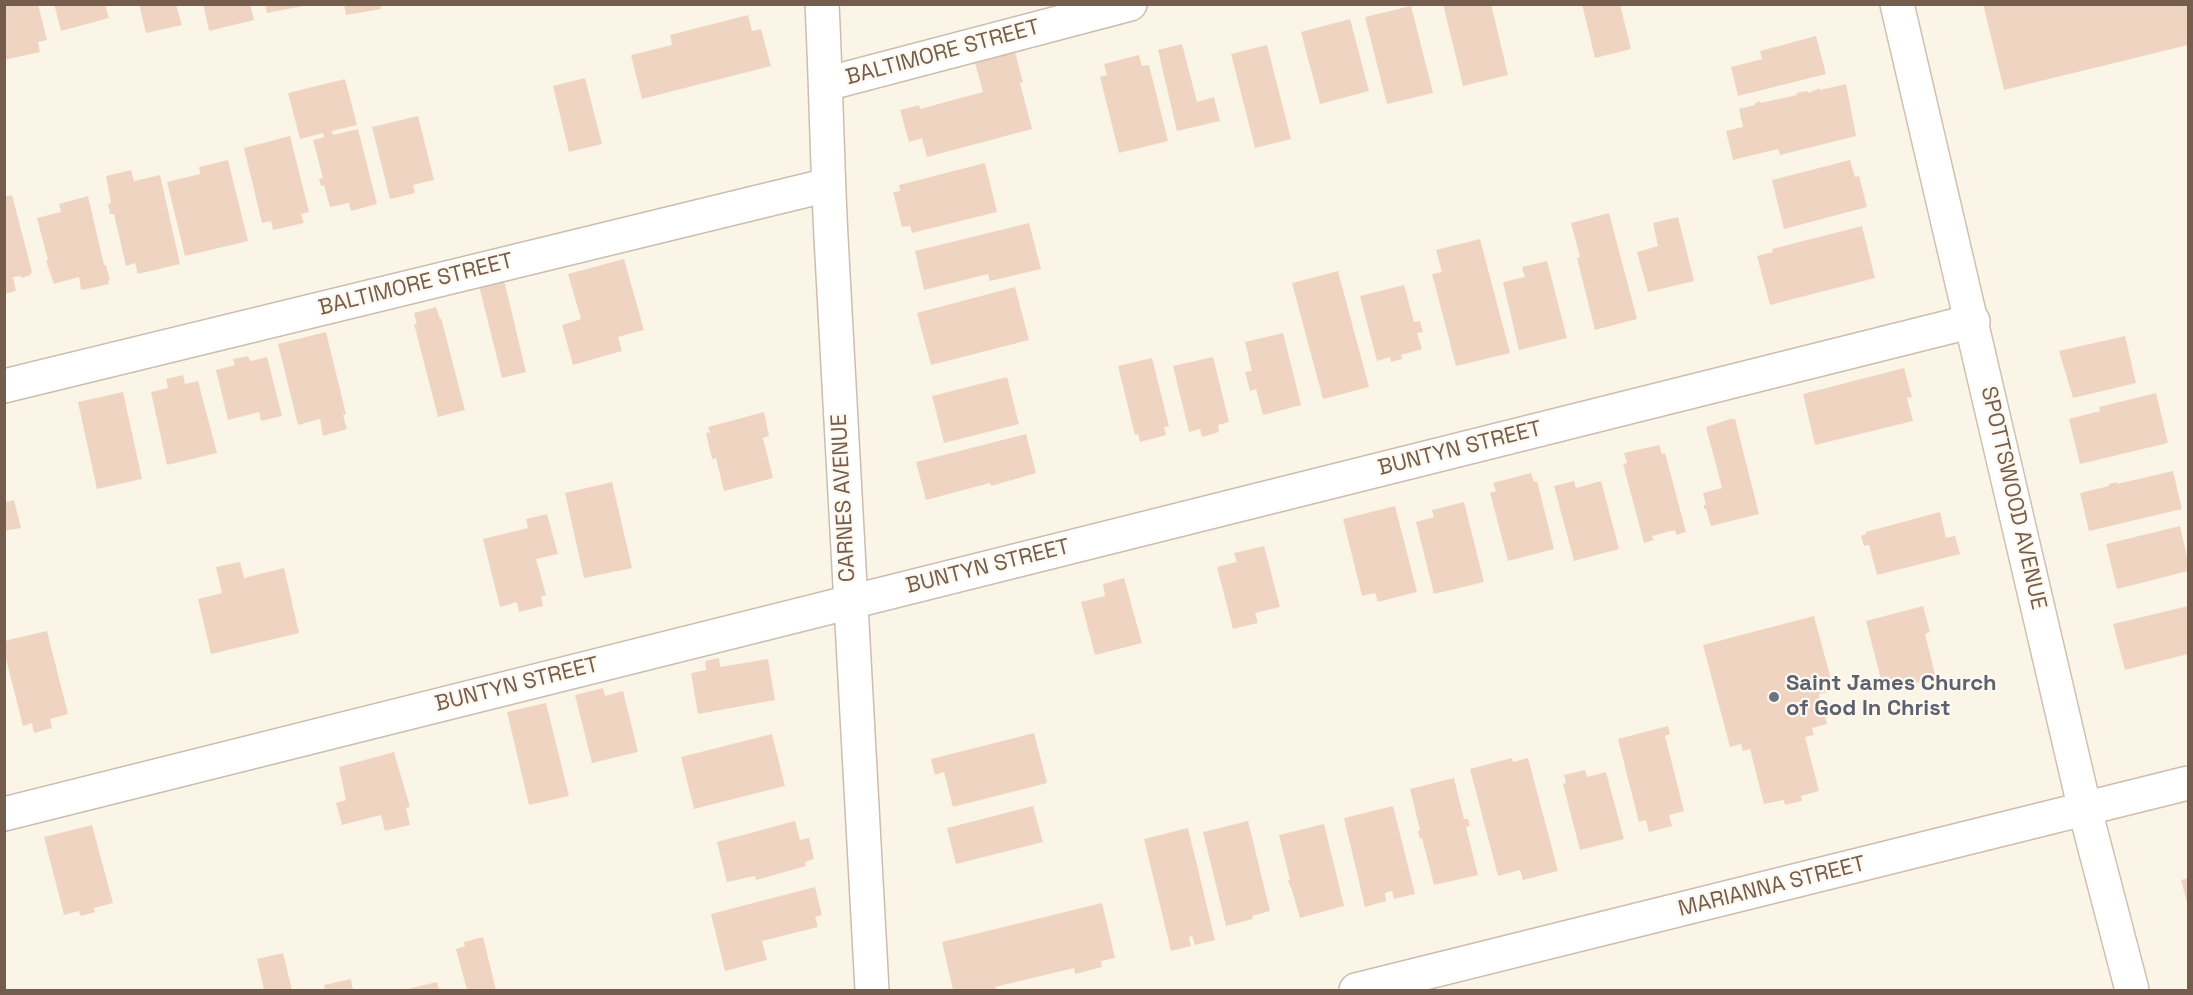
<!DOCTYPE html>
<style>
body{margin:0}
#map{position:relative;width:2193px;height:995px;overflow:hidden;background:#fbf5e8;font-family:"Space Grotesk",sans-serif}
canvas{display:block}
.frame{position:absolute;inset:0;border:6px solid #745d4d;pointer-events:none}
</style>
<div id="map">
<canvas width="2193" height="995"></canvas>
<div class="frame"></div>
</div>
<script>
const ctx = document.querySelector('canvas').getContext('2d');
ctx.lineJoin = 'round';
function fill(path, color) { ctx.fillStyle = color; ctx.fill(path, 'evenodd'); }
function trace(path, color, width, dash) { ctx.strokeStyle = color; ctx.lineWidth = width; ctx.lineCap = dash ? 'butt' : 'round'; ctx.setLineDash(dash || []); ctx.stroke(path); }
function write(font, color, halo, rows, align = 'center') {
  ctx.font = font + ' "Space Grotesk",sans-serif'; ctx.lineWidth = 4.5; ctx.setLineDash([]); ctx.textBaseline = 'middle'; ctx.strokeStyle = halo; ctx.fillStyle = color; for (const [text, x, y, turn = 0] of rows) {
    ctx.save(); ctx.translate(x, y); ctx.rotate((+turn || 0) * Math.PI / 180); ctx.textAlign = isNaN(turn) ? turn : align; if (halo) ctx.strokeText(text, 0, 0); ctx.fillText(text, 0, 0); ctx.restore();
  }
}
const building = new Path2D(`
 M4,4h34l9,36 -9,2 2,10 -36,8z
 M54,4h51l4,14 -48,13z
 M139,4h37l6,21 -36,8z
 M203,4h47l4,16 -45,11z
 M265,4h38v2l-36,7z
 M344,4h36l1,5 -35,6z
 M1443,4h48l17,71 -45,11z
 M1582,4h38l11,45 -36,9z
 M1983,4h205v41l-184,45z
 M1411,6l22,87 -46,11 -22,-87z
 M748,15l4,16 9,-2 10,37 -129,33 -11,-44 41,-10 -2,-10z
 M1350,19l19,72 -49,13 -19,-72z
 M1816,36l10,38 -88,22 -7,-29 31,-8 -2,-8z
 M1182,44l15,58 17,-5 6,24 -43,10 -19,-81z
 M1267,45l24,94 -36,9 -24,-94z
 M1015,52l8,30 -3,1 12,46 -105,28 -5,-19 -13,4 -9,-32 19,-5 1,4 63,-17 -8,-29z
 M1139,55l3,11 7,-1 19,76 -49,12 -19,-76 7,-2 -3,-11z
 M585,78l17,66 -33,8 -16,-66z
 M345,79l12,46 -25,6 1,4 25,-6 19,75 -26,7 -2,-8 -19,4 -6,-22 -3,1 -2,-7 4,-1 -10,-38 11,-3 -1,-4 -23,6 -12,-46z
 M1846,84l10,52 -76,19 -2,-6 -45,11 -7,-29 17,-4 -4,-18 16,-4v-2l5,-2v2l37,-8 -1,-2 12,-2v2l12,-5v2z
 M418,116l16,64 -21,5 2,8 -25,6 -18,-72z
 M290,136l19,76 -8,2 3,9 -31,7 -2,-9 -9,2 -18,-75z
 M228,160l20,81 -63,15 -18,-74 33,-8 -1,-7z
 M1850,160l5,17 4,-1 8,31 -83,22 -12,-49z
 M985,163l12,49 -85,21 -2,-7 -8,1 -9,-35 7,-1 -1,-6z
 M131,170l3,11 26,-6 20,89 -42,10 -3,-11 -9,3 -12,-52h-4l-2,-10 3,-1 -5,-27z
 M12,195l20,77 -2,3 -8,3 -1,-2 -8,1 3,14 -12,3v-97z
 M88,196l16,69h2l4,15 -2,1 1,3 -26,6 -2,-1 -2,-12 -25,7 -8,-23 2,-1 -11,-42 24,-6 -2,-8z
 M1609,213l28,106 -42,11 -18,-72 3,-1 -9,-34z
 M1678,217l16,64 -46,11 -11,-40 21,-6 -5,-23z
 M1029,223l12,46 -51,12 -2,-7 -64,16 -9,-39z
 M1862,226l13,52 -105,27 -13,-49 16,-4 -1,-3z
 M1480,239l30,114 -54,13 -24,-92 10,-2 -6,-22z
 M624,259l20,71 -26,7 4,14 -49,14 -11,-40 19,-6 -13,-45z
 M1547,261l20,77 -48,12 -16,-68 22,-5 -3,-10z
 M1338,271l31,116 -46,12 -31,-116z
 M504,280l22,92 -24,6 -23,-92z
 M1404,285l10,37 6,-1 3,11 -6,1 5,16 -21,6 1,4 -11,3 -1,-5 -13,4 -17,-65z
 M1015,287l14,53 -98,25 -14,-52z
 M436,307l4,12 1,-1 24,92 -27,7 -24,-93h3l-3,-11z
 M326,332l20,82 -3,1 4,14 -24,7 -3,-17 -22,6 -20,-81z
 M1283,333l18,72 -38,10 -7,-26 -6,2 -5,-19 7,-1 -7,-29z
 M2125,336l11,47 -63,15 -14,-47z
 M248,356l2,5 17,-4 15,59 -21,5 -2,-9 -31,8 -12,-50 19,-5 -2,-6z
 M1213,357l16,65 -11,3 1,7 -17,5 -2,-8 -11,3 -16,-66z
 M1152,358l17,68 -5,1 2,8 -26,7 -2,-8 -3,1 -17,-69z
 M1904,368l8,29 -5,1 6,23 -98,24 -12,-51z
 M183,375l2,9 13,-3 19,72 -50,12 -16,-73 17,-4 -2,-9z
 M1007,377l12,47 -75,19 -12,-47z
 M123,392l19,87 -45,10 -19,-87z
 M2156,393l12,50 -88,21 -11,-45 31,-8 -1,-4z
 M764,412l5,24 -6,2 10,40 -49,13 -8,-33 -4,1 -6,-26 4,-1 -2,-5z
 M1730,419h5l24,95 -48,12 -5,-17h-2v-4h2l-3,-12 19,-5 -16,-61z
 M1026,434l10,39 -45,13 -1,-3 -64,17 -10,-38z
 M1659,445l3,9 3,-1 21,79 -10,3 -1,-5 -23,6 2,4 -10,3 -21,-79 4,-1 -3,-10z
 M2173,471l9,38 -93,22 -9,-38 29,-7v-2l8,-2v2z
 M1531,473l3,9 3,-1 17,68 -46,12 -18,-68 6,-2 -3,-8z
 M1574,481l2,7 25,-7 18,68 -45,12 -20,-75z
 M612,482l20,86 -48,10 -19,-85z
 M4,497l3,5 7,-2 7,28 -17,3z
 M1464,502l20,80 -50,12 -18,-72 18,-5 -2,-7z
 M1395,506l22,86 -39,10 -3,-9 -13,3 -19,-77z
 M1940,512l6,26 9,-2 5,18 -83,21 -8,-30 -5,1 -3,-10 5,-2v-2z
 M547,514l11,40 -22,5 10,36 -5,2 2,9 -24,6 -2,-10 -17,5 -17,-68 45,-11 -2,-9z
 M2180,526l8,35v10l-71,18 -11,-45z
 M1264,546l16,61 -25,6 3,10 -25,6 -16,-62 20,-5 -3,-9z
 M240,562l4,16 40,-10 15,65 -88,21 -13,-55 24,-6 -6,-26z
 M1124,578l18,65 -47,12 -14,-53 24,-6 -2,-12z
 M1923,606l7,26 -5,2 11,44 -52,13 -18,-70z
 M2188,606v48l-63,16 -12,-46z
 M1814,616l18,67 -7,2 2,7 -8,2 8,30 -15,4 2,7 -9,2 14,54 -18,5 1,5 -17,4 -1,-5 -20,4 -14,-55 -7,2 -2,-7 -11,3 -27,-102z
 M47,631l21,83 -18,5 2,9 -18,5 -2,-10 -9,3 -19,-75v-10z
 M719,658l1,9 48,-8 7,41 -77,14 -7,-41 15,-3 -1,-9z
 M603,688l2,8 18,-5 15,61 -46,11 -17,-68z
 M546,703l23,93 -40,9 -22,-93z
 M1668,726l2,8 -5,2 19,75 -15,4 3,11 -23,6 -3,-12 -7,2 -21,-83z
 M1034,733l13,50 -94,24 -9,-35 -9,3 -4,-16z
 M772,734l13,52 -91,23 -13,-52z
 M394,752l16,55 -4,1 4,17 -25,6 -4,-16 -39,10 -6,-22 10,-3 -7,-33z
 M1512,758l1,4 15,-4 30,113 -35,9 -3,-10 -22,6 -28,-107z
 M1585,770l2,7 19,-5 18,67 -44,11 -17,-66 3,-1 -2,-8z
 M1454,778l10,41h4l2,7 -4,1 12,48 -44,10 -12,-47 -2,1 -2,-8 2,-1 -10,-41z
 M1033,806l10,36 -87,22 -9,-36z
 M1393,806l22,88 -21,5 -2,-8 -7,2 1,8 -21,6 -21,-89z
 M795,821l5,19 9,-2 5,21 -9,3 1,4 -50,14 -1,-4 -28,6 -10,-40z
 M1248,821l22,90 -18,5 1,3 -27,7 -23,-94z
 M1324,824l20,82 -44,12 -9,-31h-1l-2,-7h2l-11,-45z
 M92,825l21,78 -19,5 1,4 -14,4 -2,-5 -15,4 -20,-78z
 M1188,828l27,112 -20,5 -3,-9 -3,1 2,9 -20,5 -27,-112z
 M2188,878v28l-7,-26z
 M815,887l7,28 -7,2 3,10 -56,14 5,19 -42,11 -14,-57z
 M1102,903l13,55 -14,3 1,6 -27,7 -1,-6 -79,19 1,3h-43l-11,-48z
 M483,937l13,53h-29l-11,-41 9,-3 -1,-4z
 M283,953l9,37h-28l-7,-31z
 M351,979l2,11h-28l-1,-5z
 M437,982l2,8h-36z`);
const street = new Path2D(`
 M822,4c4,78 5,156 9,233 12,252 26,503 41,753
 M826,84l304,-80
 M4,386l824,-201
 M4,814l1969,-493
 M1356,990l832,-207`);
const secondary = new Path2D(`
 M1897,4l188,806 47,180`);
const markers = [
 [1774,697,6,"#6b7280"]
];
const streetNames = [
 ["BALTIMORE STREET",943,53,-15],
 ["BALTIMORE STREET",416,285,-14],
 ["BUNTYN STREET",1460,449,-14],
 ["CARNES AVENUE",844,498,-93],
 ["SPOTTSWOOD AVENUE",2013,498,77],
 ["BUNTYN STREET",988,567,-14],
 ["BUNTYN STREET",517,685,-14],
 ["MARIANNA STREET",1772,887,-14]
];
const worshipNames = [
 ["Saint James Church",1786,684],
 ["of God In Christ",1786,709]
];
fill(building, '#efd5c1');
trace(street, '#cdbdaf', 36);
trace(secondary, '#d1bfaf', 36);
trace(street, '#fff', 33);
trace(secondary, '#fff', 33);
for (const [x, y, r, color] of markers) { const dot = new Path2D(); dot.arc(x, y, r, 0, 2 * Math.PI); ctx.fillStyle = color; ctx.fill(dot); trace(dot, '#fef8ee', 2); }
write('22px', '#745d4d', '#fef8ee', streetNames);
write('bold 22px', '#5b616d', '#fef8ee', worshipNames, 'left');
</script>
